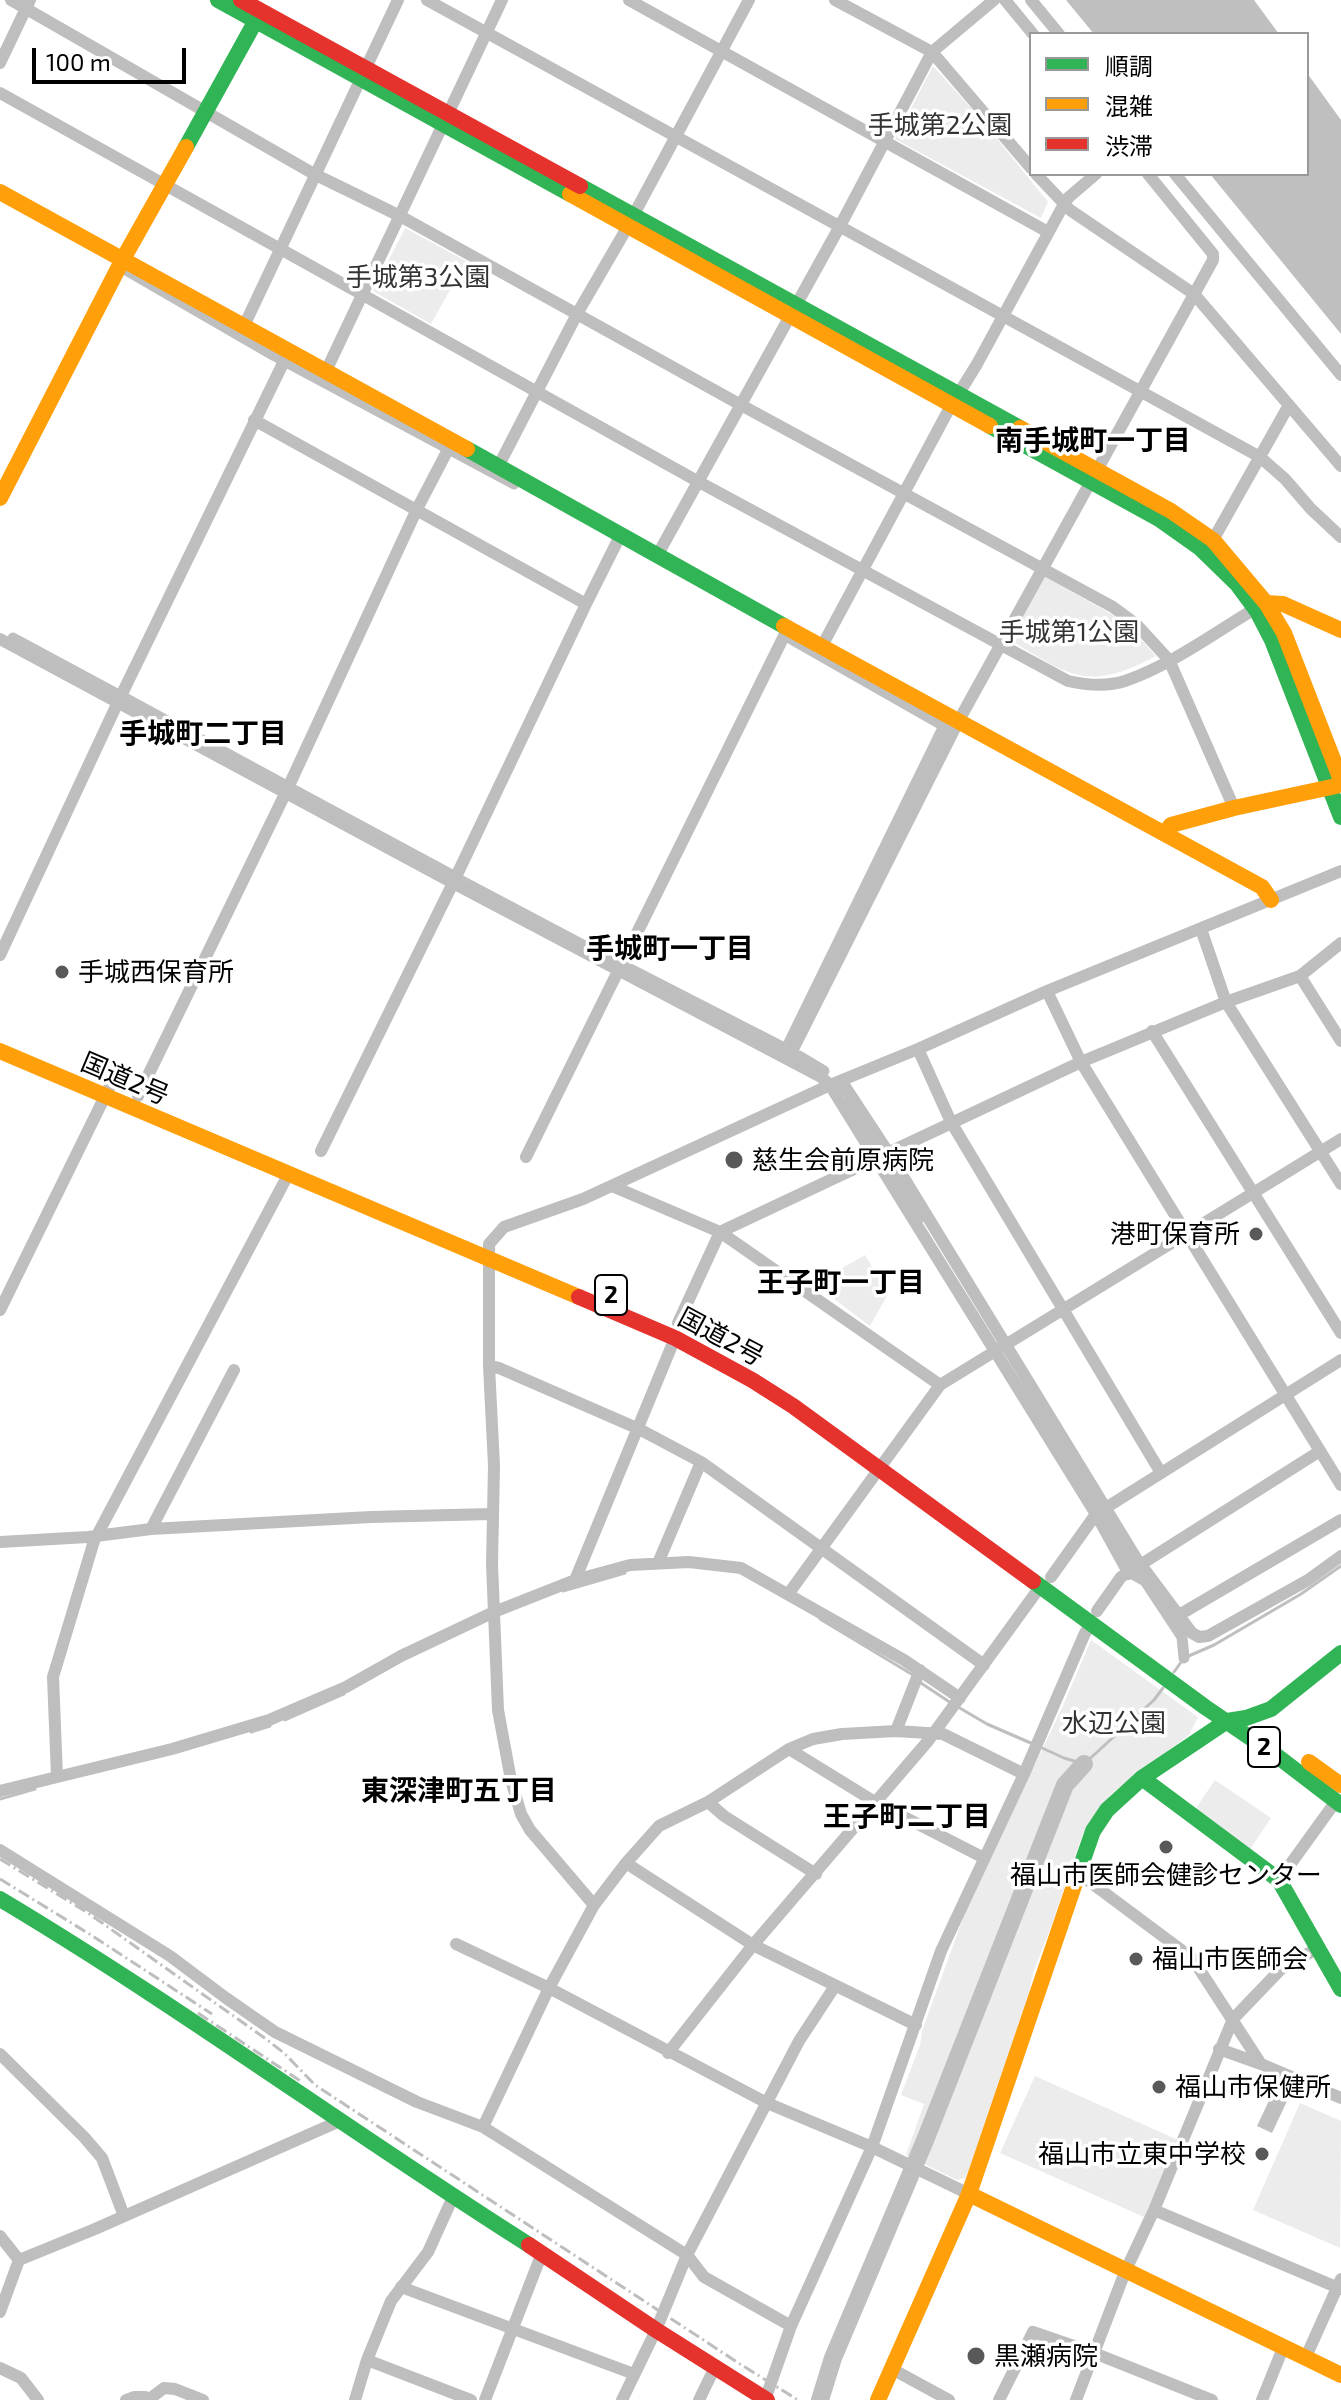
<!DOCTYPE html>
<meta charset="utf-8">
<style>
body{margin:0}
#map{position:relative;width:1341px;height:2400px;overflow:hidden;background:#fff;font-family:"Exo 2","Noto Sans JP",sans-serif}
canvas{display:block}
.legend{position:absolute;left:1029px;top:32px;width:280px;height:144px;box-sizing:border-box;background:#fff;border:2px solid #999;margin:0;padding:10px 14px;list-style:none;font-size:24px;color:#000}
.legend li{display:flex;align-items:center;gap:16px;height:40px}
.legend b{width:40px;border:2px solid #999}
.scale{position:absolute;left:32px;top:48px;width:154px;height:36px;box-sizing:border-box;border:4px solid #000;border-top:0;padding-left:10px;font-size:24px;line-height:28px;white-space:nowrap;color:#000;-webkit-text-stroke:6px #fff;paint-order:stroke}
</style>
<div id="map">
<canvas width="1341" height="2400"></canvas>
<ul class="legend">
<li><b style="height:10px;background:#30b455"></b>順調</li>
<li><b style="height:10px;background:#ff9f0a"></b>混雑</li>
<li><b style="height:10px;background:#e5322d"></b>渋滞</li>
</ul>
<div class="scale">100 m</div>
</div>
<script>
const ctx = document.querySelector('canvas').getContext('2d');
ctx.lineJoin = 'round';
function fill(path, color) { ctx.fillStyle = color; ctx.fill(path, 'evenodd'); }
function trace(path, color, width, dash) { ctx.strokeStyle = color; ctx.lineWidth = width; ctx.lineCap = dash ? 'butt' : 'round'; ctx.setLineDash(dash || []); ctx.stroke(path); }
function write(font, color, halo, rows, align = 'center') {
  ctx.font = font + ' "Exo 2","Noto Sans JP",sans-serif'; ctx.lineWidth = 7; ctx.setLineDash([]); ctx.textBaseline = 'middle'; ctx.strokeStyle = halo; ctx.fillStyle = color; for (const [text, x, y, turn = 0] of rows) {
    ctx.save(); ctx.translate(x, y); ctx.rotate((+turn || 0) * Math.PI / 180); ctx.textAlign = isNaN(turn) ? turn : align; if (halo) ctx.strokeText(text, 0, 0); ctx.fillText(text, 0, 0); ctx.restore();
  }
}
const green = new Path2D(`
 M933,66l48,53 67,83 -7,16 -146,-79z
 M405,228l61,33 -35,63 -58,-33z
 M1045,577l79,44 32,35c-67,36 -85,21 -146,-16z
 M865,1255l23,39 -18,32 -56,-42z
 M1091,1640l107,77 -9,18 -77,58 -29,40 -31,91 -19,49 -4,20 -60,176 -4,9 -8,2 -51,-25 18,-51 -23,-9 19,-50 2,-14 45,-124 95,-199z
 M1215,1780l56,38 -21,31 -56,-38z
 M1035,2076l143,64 -34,77 -144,-64z
 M1300,2103l41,18 -1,127 -87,-38z`);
const water = new Path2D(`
 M1066,0h188l25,34h-185z
 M1307,73l34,47v214l-131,-160h97z
 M1273,2092l15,7 -16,34 -15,-7z`);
const stream = new Path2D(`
 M563,1591l62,-18
 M820,1619l93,56
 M1174,1672l10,-14 30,-13 87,-51 40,-28
 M921,1683l30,20
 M958,1707l29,17 46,20
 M285,1720l59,-26
 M251,1732l19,-6
 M1040,1747l24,11 20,6 70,-64 9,-12
 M0,1799l35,-10`);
const canal = new Path2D(`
 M126,270l147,85 241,129
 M13,638l104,56
 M125,698l160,87
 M294,790l158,85
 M460,880l159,84
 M626,967l160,82 158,-323 -158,-90
 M799,1056l25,15
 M848,1104l73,113
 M1105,1519l31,57 9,5 37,56 2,21`);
const river = new Path2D(`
 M820,2400l13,-42 93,-220 139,-353 19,-21`);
const street = new Path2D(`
 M11,0l303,174 86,42 341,189 372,202 23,17 33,36 65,148
 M427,0l833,457 25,22 26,30 30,28
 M629,0l419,232
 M835,0l97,52 99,116
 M1005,0l28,34
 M1031,0l28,34
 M0,63l30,-63
 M0,93l699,389 369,199c18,4 39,6 57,0 49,-17 93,-51 138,-77
 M1036,174l34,36 124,84 147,172
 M1175,174l166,201
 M244,326l154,-326
 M326,371l176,-371
 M254,420l332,184
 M498,467l79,-153 47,-81 125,-233
 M1213,540l76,-135
 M658,554l182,-328 92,-174 62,-52
 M0,639l453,244 368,194 9,8 266,429 33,60
 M822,646l126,-235 29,-47 87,-160 5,-7 27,-23
 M1201,929l25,73 115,182
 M0,955l118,-253 171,-351
 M1300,976l41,65
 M1047,991l34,71 260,423
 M1152,1031l189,302
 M918,1049l33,73 210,351
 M788,1059l170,-337 255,-462v-6l-65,-80
 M842,1082l46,70 248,406 56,75 7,4 9,-1 100,-56 33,-24
 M138,1096l148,-304 131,-283 35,-67
 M321,1151l132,-268 133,-279 35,-70
 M526,1157l262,-529
 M612,1186l108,46 220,153
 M0,1310l111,-226
 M678,1323l42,-91 361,-170 145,-60 74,-26 41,-33
 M489,1366l10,2 140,61 62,33 283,203
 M151,1529l83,-159
 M0,1542l88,-5 63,-8 220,-12 121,-3
 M658,1563l43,-101
 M1051,1577l45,-63 245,-154
 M575,1580l100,-242
 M789,1593l151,-208 401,-246
 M1097,1611l24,-34 199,-126
 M1179,1615l162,-95
 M896,1731l24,-61
 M789,1749l86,53 109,56
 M57,1776l-4,-99 41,-136 195,-368
 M0,1791l172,-42 97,-29 77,-33 55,-31 93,-44 81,-32 55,-15 59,-3 52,6 163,92 56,38
 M708,1802l16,14 92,58
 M0,1850l170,106 56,42 49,34 142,70 66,25 204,128 17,22 87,49
 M626,1863l127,82 163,80
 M1078,1873l114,85 69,106 80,34
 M1279,1880l57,-79
 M594,1905l-64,-75 -9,-16 -10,-34 -13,-70 -6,-146 2,-98 -5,-100v-122l15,-17 79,-28 247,-114 88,-36 129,-58 294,-120
 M456,1944l93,44 218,115 105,44 97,47
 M1219,2049l42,15
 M668,2053l85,-108 175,-204 112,-154
 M0,2054l84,83 18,21 22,58
 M483,2127l66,-139 45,-83 32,-42 33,-37 49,-24 81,-53 24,-10 29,-5 54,-3 47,3 81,40
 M1154,2210l187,79
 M0,2236l19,24 76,-31 247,-109
 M401,2287l233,87
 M0,2312l19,-52
 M1305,2359l36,-80
 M367,2360l104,40
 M0,2368l21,10 17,22
 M892,2369l57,31
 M126,2400l8,-3h11l1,3
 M148,2400l16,-12 11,1 28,11
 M355,2400l12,-40 24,-59 37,-49 25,-55
 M485,2400l57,-147
 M622,2400l34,-70 31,-75 112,-214 36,-55
 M699,2400l16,-33
 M765,2400l26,-74 81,-179 69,-196 83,-177 61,-141 7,-9
 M999,2400l34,-68 61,21 118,47
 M1076,2400l49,-128 29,-62 79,-191 48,-50 37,-21
 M1262,2400l21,-52`);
const fast = new Path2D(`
 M218,0l352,194
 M186,147l74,-134
 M580,186l440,242
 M990,426l169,93 41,29 37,36 20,27 15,29 69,177
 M467,449l317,177
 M1033,1581l172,126 72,49 64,49
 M1142,1778l137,102 62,109
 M1076,1880l17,-49 14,-21 35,-32 85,-57 19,-3 25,-9 70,-56
 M0,1899c181,108 350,233 529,346`);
const slow = new Path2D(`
 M0,192l467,257
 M570,194l420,232
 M1020,428l151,83 42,29 53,63 18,30 57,147
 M0,498l123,-239 63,-112
 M1266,603l17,1 58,26
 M784,626l478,261 9,13
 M1166,832l5,-7 63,-17 102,-22
 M0,1051l579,246
 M1309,1762l32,23
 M969,2194l372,181
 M878,2400l91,-206 107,-314`);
const jam = new Path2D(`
 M241,0l339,186
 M579,1297l96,41 77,42 41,26 240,175
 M529,2245l127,85 111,70`);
const rail = new Path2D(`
 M0,1859l88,54 178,126 18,14 31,32 425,279 58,36
 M0,1879l91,56 121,79
 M198,2013l104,69`);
const markers = [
 [62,972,8,"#595959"],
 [734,1160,10,"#595959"],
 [1256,1234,8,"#595959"],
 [1166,1847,8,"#595959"],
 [1136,1959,8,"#595959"],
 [1159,2087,8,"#595959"],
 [1262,2154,8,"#595959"],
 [976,2356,10,"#595959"]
];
const shields = [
 [611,1295,32],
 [1264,1747,32]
];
const shieldNames = [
 ["2",611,1295],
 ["2",1264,1747]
];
const parkNames = [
 ["手城第2公園",940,125],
 ["手城第3公園",418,277],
 ["手城第1公園",1069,632],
 ["水辺公園",1114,1723]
];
const poiNames = [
 ["手城西保育所",78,972],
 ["慈生会前原病院",752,1160],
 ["港町保育所",1240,1234,"right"],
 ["福山市医師会健診センター",1166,1875,"center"],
 ["福山市医師会",1152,1959],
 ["福山市保健所",1175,2087],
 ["福山市立東中学校",1246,2154,"right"],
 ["黒瀬病院",994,2356]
];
const streetNames = [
 ["国道2号",125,1079,23],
 ["国道2号",721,1337,28]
];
const neighbourhoodNames = [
 ["南手城町一丁目",1093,441],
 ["手城町二丁目",203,734],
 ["手城町一丁目",670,949],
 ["王子町一丁目",841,1283],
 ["東深津町五丁目",459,1791],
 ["王子町二丁目",907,1817]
];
fill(green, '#ececec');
fill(water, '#bfbfbf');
trace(stream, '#bfbfbf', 3);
trace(canal, '#bfbfbf', 11);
trace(river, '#bfbfbf', 18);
trace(street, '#bebebe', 12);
trace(fast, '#30b455', 16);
trace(slow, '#ff9f0a', 16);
trace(jam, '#e5322d', 16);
trace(rail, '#bebebe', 3, [12, 4, 2, 4]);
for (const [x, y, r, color] of markers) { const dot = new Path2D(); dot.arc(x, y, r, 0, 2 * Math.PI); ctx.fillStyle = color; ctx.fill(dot); trace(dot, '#fff', 3); }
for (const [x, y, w] of shields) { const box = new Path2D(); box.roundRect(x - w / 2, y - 20, w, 40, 6); ctx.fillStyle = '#fff'; ctx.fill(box); trace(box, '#000', 2); }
write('bold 24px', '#000', null, shieldNames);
write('26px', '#333', '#fff', parkNames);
write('26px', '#000', '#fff', poiNames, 'left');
write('26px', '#000', '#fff', streetNames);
write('bold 28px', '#000', '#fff', neighbourhoodNames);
</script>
